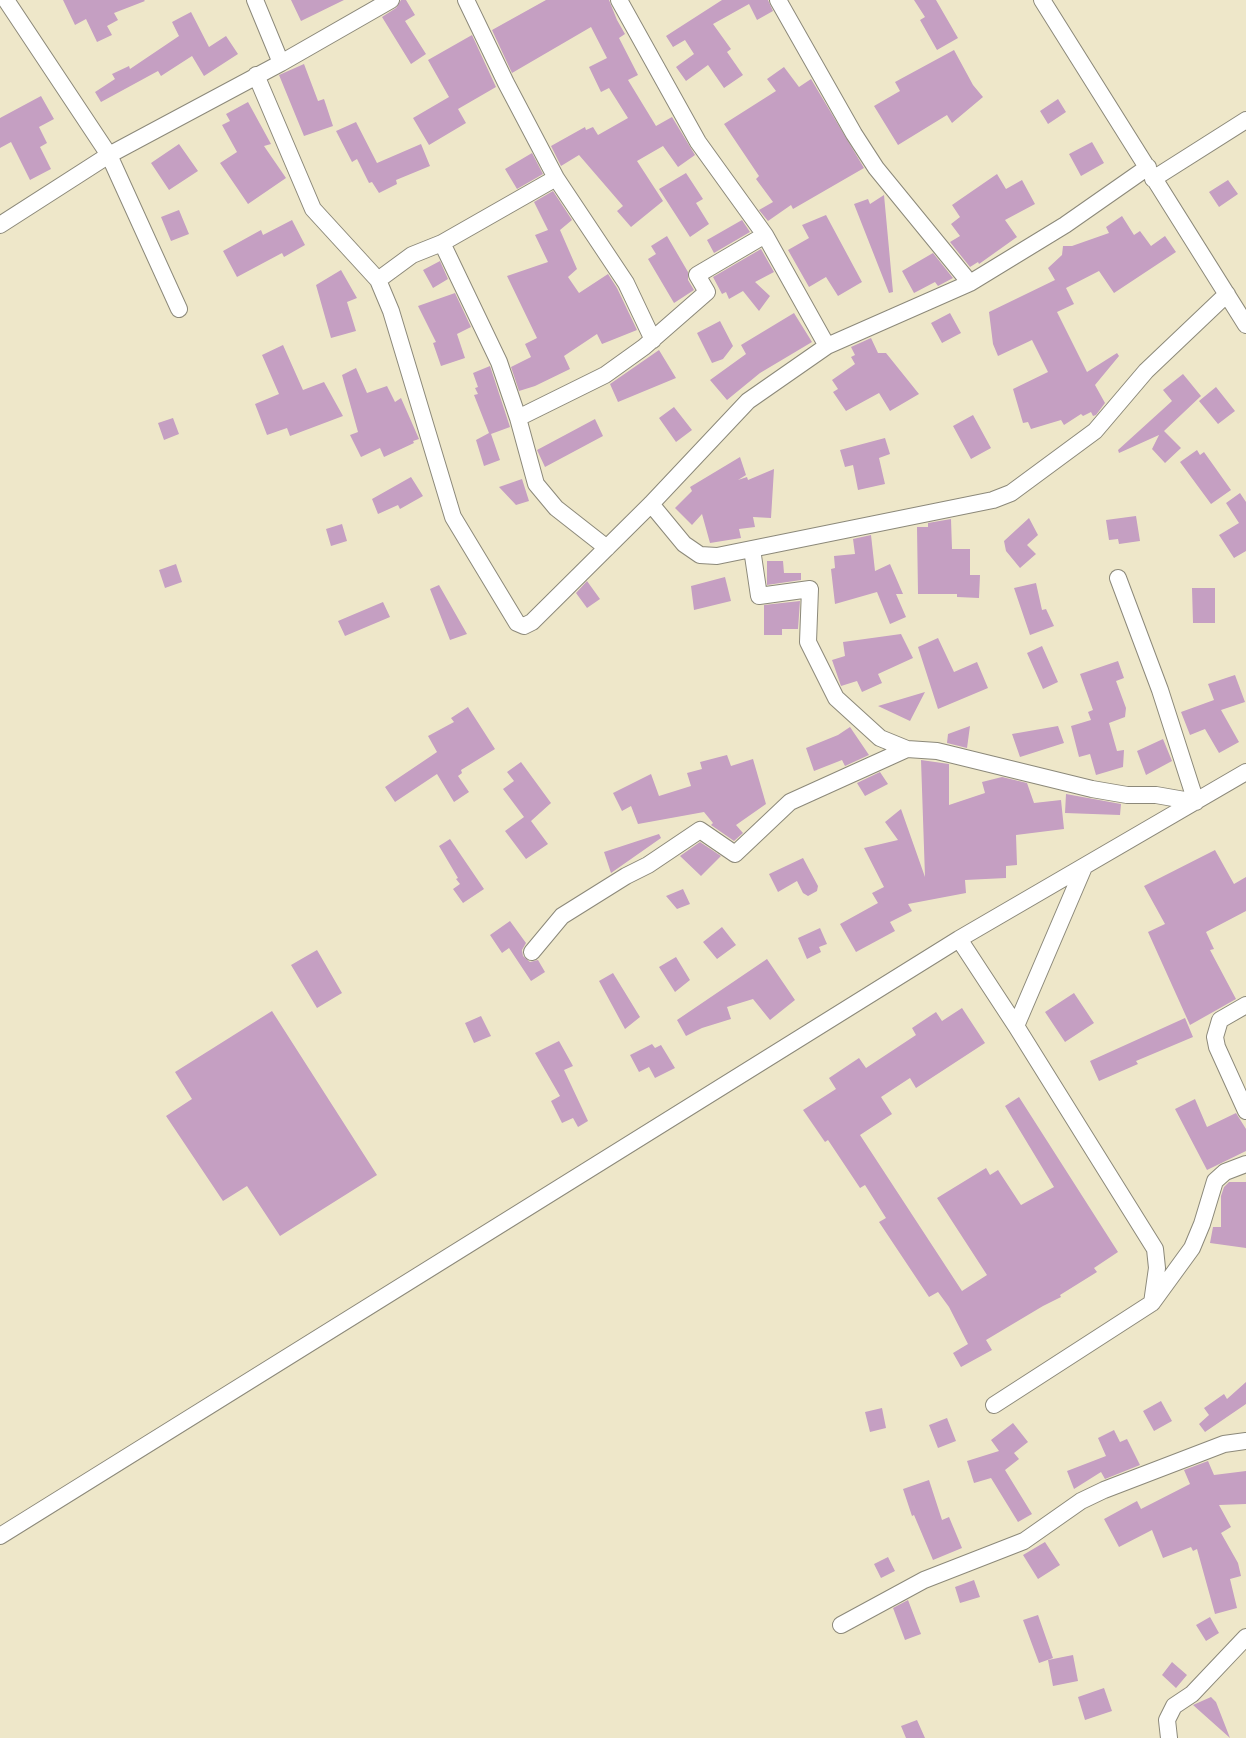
<!DOCTYPE html>
<style>
body{margin:0}
canvas{display:block;background:#eee7c9}
</style>
<canvas width="1246" height="1738"></canvas>
<script>
const ctx = document.querySelector('canvas').getContext('2d');
ctx.lineJoin = 'round';
function fill(path, color) { ctx.fillStyle = color; ctx.fill(path, 'evenodd'); }
function trace(path, color, width, dash) { ctx.strokeStyle = color; ctx.lineWidth = width; ctx.lineCap = dash ? 'butt' : 'round'; ctx.setLineDash(dash || []); ctx.stroke(path); }
const building = new Path2D(`
 M63,0h81l1,1 -31,12 4,7 -11,6 5,9 -15,7 -11,-23 -11,6z
 M291,0h53l-43,21z
 M401,0h5l9,15 -10,6 21,33 -15,10 -29,-47 14,-9z
 M546,0h63l8,20 8,14 -6,4 19,37 -10,5 28,46 16,-9 23,38 -17,12 -15,-21 -26,15 26,40 -32,26 -14,-16 6,-5 -44,-51 -18,11 -10,-20 34,-19 1,3 7,-3 5,8 30,-17 -19,-30 -8,4 -12,-25 18,-9 -16,-31 -79,46 -20,-43z
 M722,0h46l5,11 -16,9 -8,-16 -36,20 18,25 -4,3 16,23 -19,13 -16,-23 -22,16 -10,-14 18,-13 -9,-14 -12,7 -7,-11z
 M914,0h22l22,38 -21,12 -17,-30 5,-3z
 M191,12l18,35 17,-11 12,18 -34,22 -12,-20 -31,20 -3,-5 -57,31 -6,-10 20,-13 -3,-5 17,-8 1,3 49,-33 -7,-14z
 M472,35l24,52 -38,22 8,14 -37,22 -16,-27 36,-21 -21,-37z
 M954,50l19,35 10,12 -31,26 -5,-8 -49,30 -24,-39 26,-15 -5,-9z
 M304,64l14,37 6,-2 9,27 -29,10 -25,-61z
 M784,67l15,20 12,-8 53,89 -71,41 -2,-4 -23,16 -9,-11 14,-8 -17,-23 3,-3 -35,-52 52,-33 -9,-12z
 M41,96l13,23 -15,8 8,16 -7,4 11,22 -21,11 -19,-38 -11,6v-30z
 M1058,99l8,13 -18,12 -8,-13z
 M248,102l23,42 -7,2 22,32 -38,26 -28,-41 17,-11 -15,-27 8,-4 -4,-7z
 M356,122l21,41 44,-19 9,22 -34,14 1,4 -18,9 -7,-11 -3,1 -12,-24 -5,3 -16,-31z
 M1092,142l12,21 -23,13 -12,-22z
 M179,144l19,27 -29,19 -18,-27z
 M532,153l11,21 -26,15 -12,-20z
 M686,173l17,26 -7,4 13,21 -19,13 -31,-48z
 M997,174l9,15 16,-9 13,24 -30,16 12,17 -38,27 -1,-2 -8,5 -20,-25 10,-6 -9,-12 9,-7 -8,-12z
 M1228,180l10,14 -19,13 -10,-15z
 M553,191l19,29 -12,10 17,39 -9,8 11,16 29,-19 9,14 20,42 -35,14 -5,-10 -33,22 6,13 -35,17 -16,5 -8,-24 20,-10 -6,-13 12,-6 -30,-62 41,-14 -13,-27 13,-5 -14,-28z
 M884,195l9,97 -4,1 -35,-89 14,-5 2,5z
 M179,210l10,24 -18,7 -10,-24z
 M826,215l36,67 -24,14 -12,-19 -17,10 -21,-37 21,-12 -7,-13z
 M1122,216l12,19 6,-4 11,15 14,-10 11,16 -62,41 -15,-22 -33,17 8,16 -17,8 30,60 30,-19 2,3 -24,29 10,18 -9,12 -3,1 -2,-4 -8,4 -2,-2 -17,11 -3,-5 -30,9 -3,-7 -5,1 -10,-34 35,-17 -16,-32 -34,16 -5,-12 -4,-32 66,-32 -7,-12 14,-13 1,-9h9l37,-13 -3,-6z
 M292,220l13,25 -21,12 -2,-4 -45,24 -14,-26 38,-21 2,5z
 M742,220l8,12 -36,21 -7,-13z
 M667,236l21,36v8l6,10 -20,13 -26,-44 8,-5 -5,-8z
 M761,249l13,23 -19,10 15,14 -11,15 -16,-20 -14,8 -3,-7 -4,2 -9,-17z
 M933,253l20,25 -15,8 -3,-4 -21,11 -12,-22z
 M440,261l8,18 -15,9 -10,-18z
 M341,270l16,28 -10,4 9,29 -25,7 -15,-53z
 M455,293l16,34 -14,7 8,24 -24,8 -8,-23 3,-1 -18,-36z
 M794,313l18,29 -52,31 -33,27 -17,-20 36,-26 -5,-9z
 M950,313l11,20 -19,10 -11,-20z
 M720,321l13,25 -10,13 -11,4 -15,-30z
 M871,338l7,15h8l33,41 -29,17 -11,-18 -33,18 -13,-19 5,-3 -6,-9 23,-16 -4,-7 4,-2 -4,-8z
 M283,345l20,45 21,-8 19,34 -53,20 -3,-8 -20,7 -12,-31 24,-10 -17,-39z
 M659,350l17,28 -58,24 -8,-18z
 M490,366l20,61 -19,7 9,26 -16,6 -8,-26 13,-7 -15,-38 4,-1 -3,-6 3,-1 -5,-14z
 M356,368l11,25 20,-7 8,16 6,-4 18,41 -6,2 1,2 -30,14 -4,-9 -19,9 -11,-22 8,-3 -16,-57z
 M1183,374l18,22 -37,35 17,17 -16,15 -13,-14 7,-14 -40,18 -1,-3 54,-49 -9,-11z
 M1216,387l19,24 -17,13 -19,-23z
 M674,407l18,23 -16,12 -17,-24z
 M973,415l18,33 -20,11 -18,-33z
 M173,418l6,16 -15,6 -6,-17z
 M595,419l8,17 -58,31 -8,-17z
 M885,438l5,16 -11,4 6,26 -27,6 -5,-25 -8,2 -5,-17z
 M1197,450l3,5 4,-3 27,38 -20,14 -31,-42z
 M740,457l6,18 -8,5 9,-3 1,3 26,-11 -3,49 -18,-1 2,10 -16,2 2,9 -31,5 -8,-29 -10,11 -17,-17 17,-17 -2,-4z
 M411,477l12,19 -23,13 -2,-4 -20,9 -6,-15z
 M522,479l7,22 -13,4 -17,-18z
 M1240,493l6,9v49l-12,7 -15,-23 20,-12 -13,-20z
 M1136,516l4,25 -21,3 -1,-5 -9,1 -3,-20z
 M1029,518l9,17 -11,10 9,9 -16,14 -14,-17 -2,-10z
 M951,519l1,30h18v26h10l-1,23 -22,-1v-3h-39l-1,-67h11v-4z
 M342,524l5,17 -16,5 -5,-17z
 M871,535l4,36 15,-7 13,30h-7l10,23 -16,7 -13,-32 -42,12 -4,-35 4,-1 -1,-12 21,-2 -2,-15z
 M767,561h16l1,12h17v7l-34,5z
 M176,564l6,18 -17,6 -6,-18z
 M725,577l6,24 -37,9 -3,-24z
 M587,581l13,18 -13,9 -11,-15z
 M1036,583l6,27 4,-1 8,17 -24,9 -16,-47z
 M439,585l28,49 -17,6 -20,-51z
 M1192,588h23v35h-22z
 M800,601l-2,28h-16v6h-18v-30z
 M383,602l7,15 -45,19 -7,-15z
 M901,634l12,24 -35,16 4,9 -20,9 -5,-11 -16,5 -9,-26 13,-4 -2,-14z
 M938,638l16,34 23,-10 11,26 -50,21 -20,-62z
 M1042,646l16,36 -15,7 -16,-36z
 M1118,661l6,17 -8,3 10,27 -1,9 -16,6 8,28 7,-1 -1,17 -27,8 -6,-21 -11,3 -8,-31 20,-6 -3,-8 5,-2 -13,-36z
 M1235,675l10,27 -24,8 18,32 -20,11 -14,-24 -15,6 -9,-23 33,-12 -6,-16z
 M925,692l-15,29 -32,-15z
 M468,707l27,42 -34,21 1,3 -4,3 11,16 -15,10 -17,-28 -42,28 -10,-15 52,-35 -9,-16 26,-14 -3,-4z
 M970,726l-3,22 -20,-5 1,-9z
 M1058,726l6,17 -44,14 -8,-23z
 M850,727l19,28 -24,11 -3,-6 -28,11 -8,-23 32,-13z
 M1163,739l9,22 -26,14 -9,-24z
 M727,755l4,11 22,-7 13,45 -30,21 7,8 -9,8 -23,-16 2,-2 -9,-11 -66,12 -7,-18 -9,5 -9,-18 38,-19 8,22 32,-10 -4,-13 15,-4 -2,-7z
 M921,760l28,4v41l36,-12 -3,-11 20,-5 25,6 7,20 27,-3 3,29 -48,6 1,30 -11,1v12l-41,2 1,13 -58,11 4,7 -22,11 5,9 -39,21 -16,-28 38,-21 -6,-10 12,-6 -20,-39 34,-8 -13,-18 16,-13 24,68z
 M521,762l30,41 -20,18 17,23 -22,15 -21,-28 19,-14 -21,-28 11,-8 -7,-9z
 M880,772l8,12 -23,12 -8,-13z
 M1066,794l55,10 -1,11 -55,-2z
 M659,834l2,4 -50,35 -7,-21z
 M450,839l34,50 -21,14 -10,-14 7,-5 -4,-5 2,-1 -19,-32z
 M700,842l21,14 -20,20 -21,-20z
 M1215,850l19,34 12,-7v34l-40,21 8,17 -4,1 26,49 -46,26 -42,-93 17,-8 -21,-38z
 M803,858l15,28 -1,5 -9,5 -5,-3 -6,-12 -19,11 -9,-18z
 M683,889l7,15 -13,5 -11,-13z
 M510,921l16,22 -4,7 1,6 7,6 8,-2 7,12 -14,9 -22,-33 -7,5 -12,-18z
 M722,927l14,18 -19,14 -14,-17z
 M820,928l7,16 -8,3 2,5 -14,7 -9,-21z
 M317,950l25,43 -25,15 -26,-43z
 M676,957l14,23 -15,12 -16,-25z
 M767,959l28,41 -25,20 -17,-21 -26,8 4,12 -29,9 -16,8 -9,-16z
 M613,973l27,44 -15,12 -26,-48z
 M1074,993l20,30 -29,19 -20,-30z
 M962,1008l23,35 -69,45 -6,-10 -29,19 11,17 -32,21 102,156 25,-16 -50,-77 49,-30 4,7 8,-5 23,35 33,-18 -49,-81 14,-9 99,155 -24,16 3,4 -37,23 1,2 -18,9 -57,34 6,10 -31,17 -8,-14 15,-9 -19,-37 -11,-15 -9,5 -50,-75 7,-4 -21,-33 -5,3 -32,-48 -3,2 -22,-32 33,-21 -7,-11 30,-20 7,10 50,-33 -4,-7 24,-16 6,9z
 M272,1011l105,164 -97,61 -33,-50 -24,15 -57,-85 26,-17 -17,-27z
 M481,1016l10,20 -17,7 -9,-20z
 M1185,1018l8,19 -57,24 2,3 -39,17 -9,-20z
 M559,1041l14,25 -9,4 24,51 -10,6 -5,-9 -11,5 -11,-22 9,-5 -25,-43z
 M652,1044l3,4 6,-3 14,23 -20,10 -6,-11 -10,5 -9,-17z
 M1195,1099l12,28 29,-14 10,16v22l-39,19 -32,-61z
 M1229,1182h17v66l-36,-5 3,-16h8v-31l3,-9z
 M1246,1382v22l-41,28 -6,-8 10,-9 -5,-7 20,-14 3,5z
 M1161,1401l11,20 -18,10 -11,-20z
 M882,1408l4,20 -16,4 -5,-20z
 M947,1418l9,23 -18,7 -9,-23z
 M1013,1423l15,19 -14,11 5,6 -14,11 27,44 -14,8 -27,-44 -17,5 -7,-22 32,-10 -8,-11z
 M1114,1430l6,12 7,-3 13,26 -35,14 -4,-7 -27,17 -7,-18 39,-15 -8,-18z
 M1208,1461l6,14 32,-4v33l-27,1 12,22 -10,6 17,30 3,13 -11,3 7,29 -22,6 -18,-65 -4,2 -2,-4 -28,11 -11,-28 -33,17 -15,-28 33,-18 4,8 49,-25 -6,-14z
 M929,1480l13,40 7,-3 13,31 -29,12 -19,-45 -2,1 -9,-27z
 M1045,1542l15,23 -22,14 -15,-24z
 M888,1557l7,14 -14,7 -7,-14z
 M974,1580l6,17 -20,6 -5,-16z
 M908,1600l13,34 -16,6 -12,-32z
 M1038,1615l15,43 -14,5 -16,-43z
 M1210,1617l9,16 -13,8 -10,-16z
 M1073,1655l5,26 -25,5 -5,-26z
 M1172,1662l15,13 -11,13 -14,-13z
 M1104,1688l8,23 -27,9 -7,-23z
 M1211,1697l5,5 14,36 -37,-33z
 M917,1720l8,18h-19l-5,-12z`);
const street = new Path2D(`
 M6,0l103,155 70,154
 M255,0l26,63
 M466,0l40,83 50,95 70,105 27,57
 M619,0l79,142 67,93 62,111
 M778,0l76,134 22,34 94,115
 M1042,0l204,325
 M256,75l57,134 65,71 13,31 62,206 64,106 7,3 8,-4 119,-118 97,-103 79,-55 143,-63 95,-58 83,-58
 M1153,179l93,-59
 M0,225l109,-70 172,-92 110,-63
 M442,243l57,119 19,56 18,66 20,24 51,40
 M378,280l34,-25 30,-12 114,-65
 M518,418l87,-43 39,-28 63,-55 -10,-17 68,-40
 M651,504l33,40 16,11 17,1 276,-56 18,-7 84,-62 51,-60 81,-77
 M752,549l7,47 51,-7 -2,53 28,56 44,40 27,11 30,2 155,38 35,6h29l40,7 -36,-112 -42,-112
 M959,939l57,87 139,223 2,19 -5,35
 M532,952l30,-36 64,-40 22,-11 52,-35 35,24 55,-52 117,-53
 M1246,1005l-26,15 -5,17 2,10 29,64
 M1016,1026l68,-159
 M994,1405l158,-102 40,-55 10,-24 13,-43 10,-9 21,-8
 M0,1536l959,-597 287,-167
 M841,1625l83,-45 100,-39 57,-40 23,-11 120,-46 22,-3
 M1169,1738l-2,-18 7,-14 18,-12 54,-57`);
fill(building, '#c59fc2');
trace(street, '#8c897a', 18);
trace(street, '#fff', 16);
</script>
